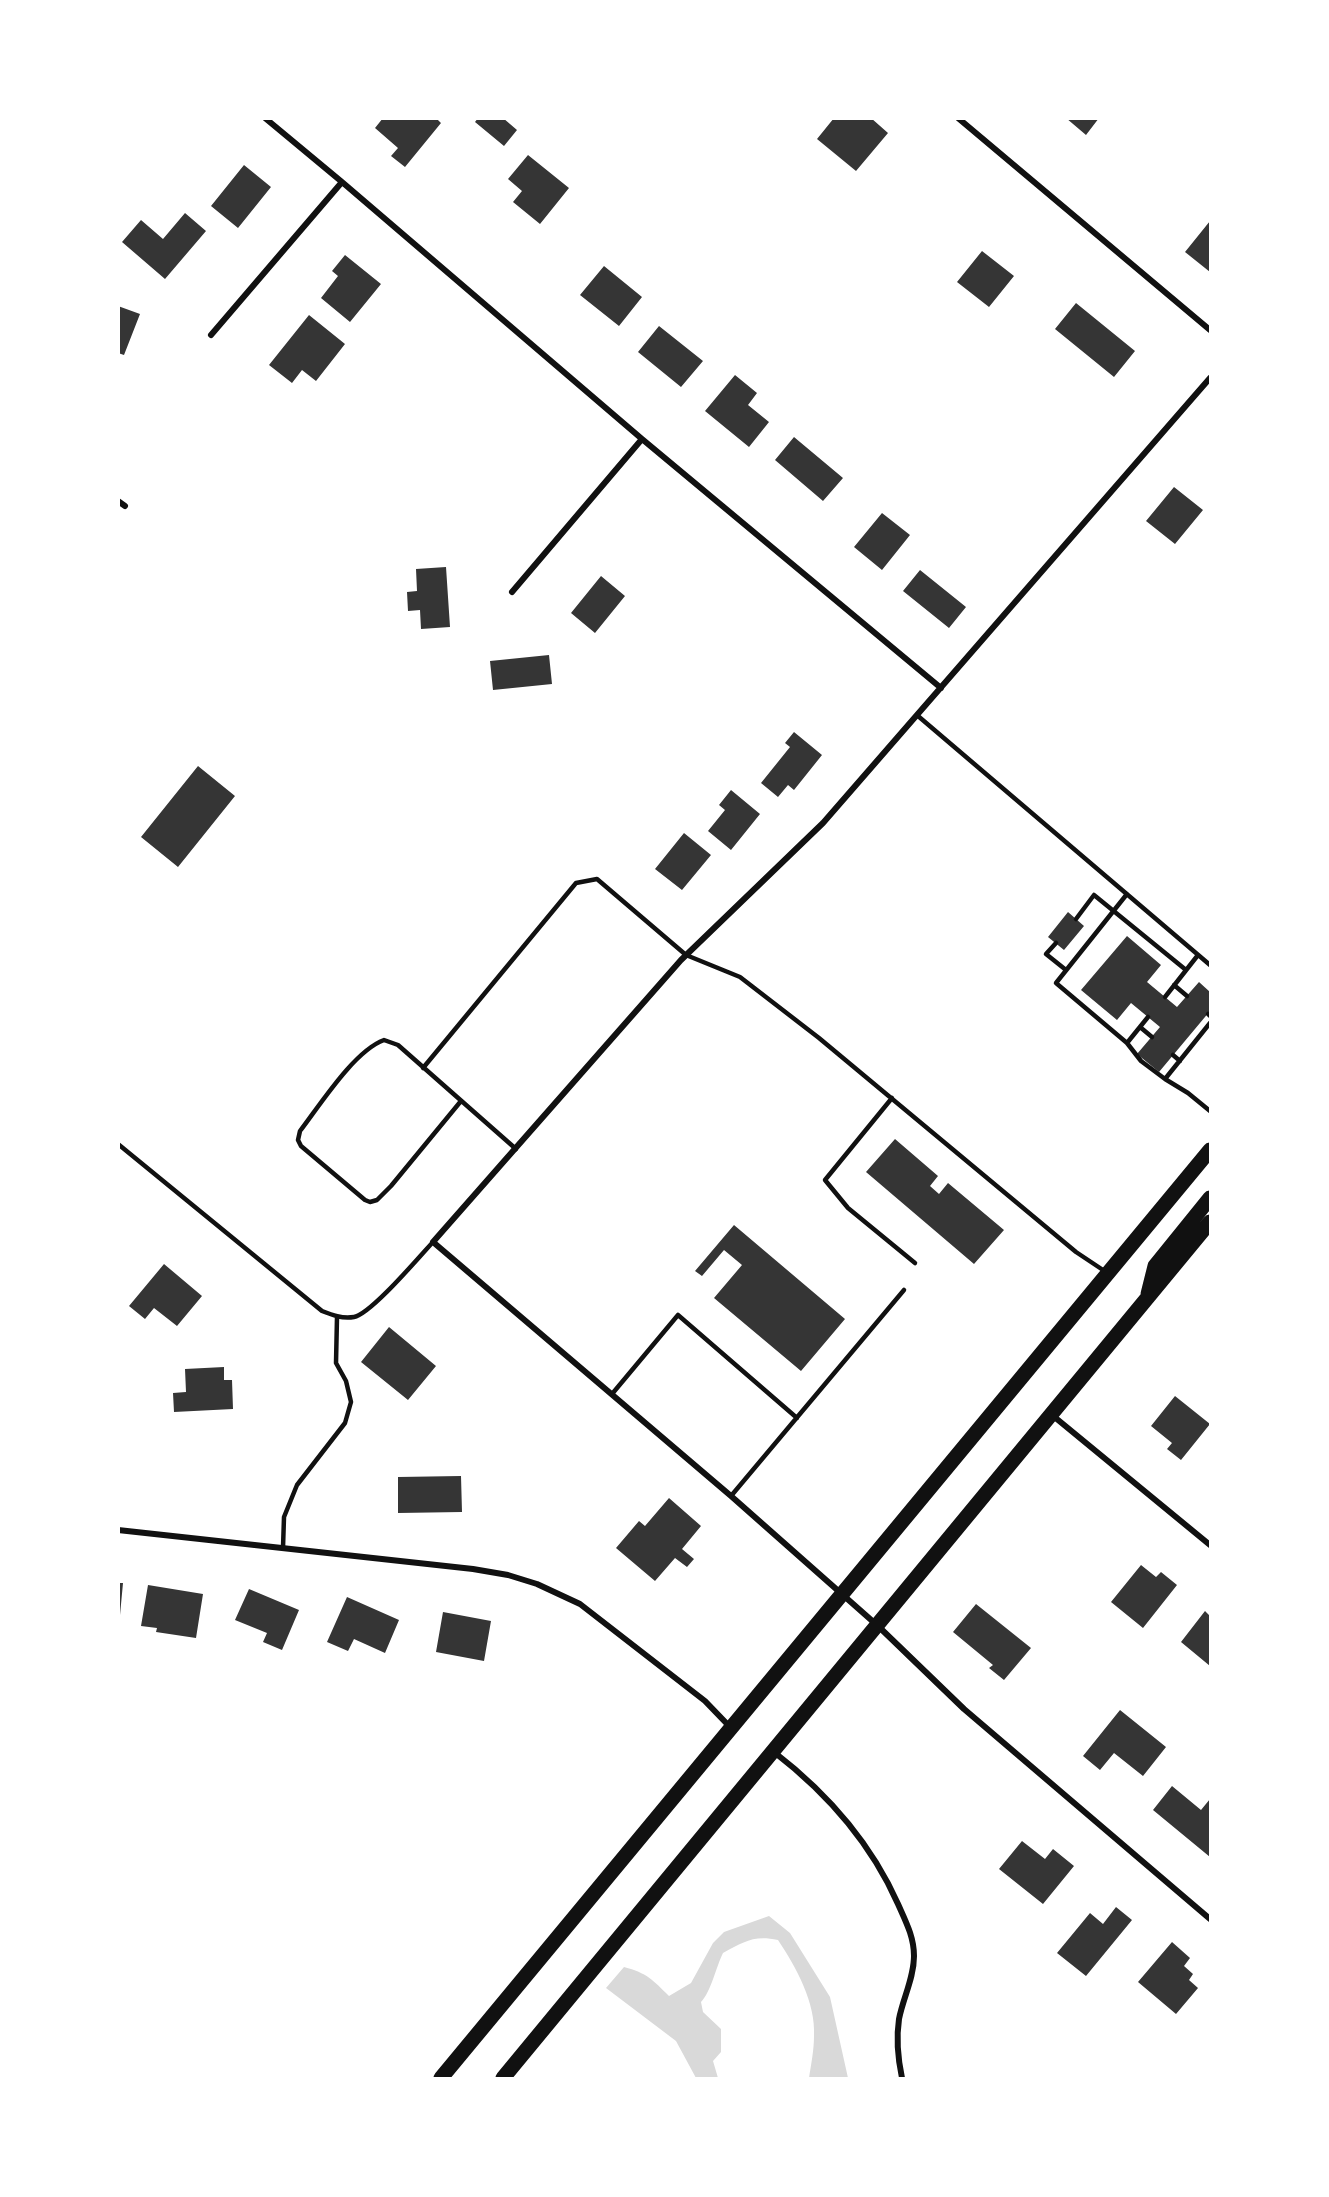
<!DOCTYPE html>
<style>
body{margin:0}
#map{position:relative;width:1329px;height:2197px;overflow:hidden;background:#fff;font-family:"Golos Text",sans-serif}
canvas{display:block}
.frame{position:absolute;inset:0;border:120px solid #fff;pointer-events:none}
</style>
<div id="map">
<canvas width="1329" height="2197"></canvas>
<div class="frame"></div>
</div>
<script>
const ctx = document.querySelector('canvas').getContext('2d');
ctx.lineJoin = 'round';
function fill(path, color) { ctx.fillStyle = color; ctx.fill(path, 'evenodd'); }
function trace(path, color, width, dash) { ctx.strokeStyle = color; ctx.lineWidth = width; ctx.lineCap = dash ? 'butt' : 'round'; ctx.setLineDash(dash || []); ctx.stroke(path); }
const water = new Path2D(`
 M769,1916l21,17 40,64 18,81h-39c2,-13 5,-28 5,-42 2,-33 -18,-69 -36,-96 -25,-5 -34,2 -55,13 -7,14 -12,39 -22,49l2,10 18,17v23l-8,9 5,17h-22l-20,-37 -70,-53 18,-21c23,6 29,13 45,29l22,-13 22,-40 11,-11z`);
const building = new Path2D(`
 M383,118h53l5,5 -36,44 -14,-11 7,-8 -23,-20z
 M478,118h25l14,12 -13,16 -29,-24z
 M834,118h37l17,15 -32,38 -39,-32z
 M1066,118h33l-13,17z
 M528,155l41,33 -29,36 -27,-22 9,-11 -14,-12z
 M244,165l27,22 -33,41 -27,-22z
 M185,213l21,18 -41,48 -43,-37 19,-22 22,19z
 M1210,221v51l-25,-20z
 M982,251l32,25 -25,31 -32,-25z
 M345,255l36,29 -31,38 -29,-24 17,-22 -6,-5z
 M604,266l38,31 -23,29 -39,-31z
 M1076,303l59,48 -21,26 -59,-48z
 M118,306l22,8 -16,41 -6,-2z
 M309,315l36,29 -29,37 -14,-11 -10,13 -23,-18z
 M659,326l44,35 -22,26 -43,-35z
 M735,375l22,18 -9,12 21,17 -20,25 -44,-36z
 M794,437l49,41 -20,23 -48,-41z
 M1174,487l29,23 -28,34 -29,-23z
 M882,513l28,22 -28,35 -28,-23z
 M446,567l4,60 -29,2 -1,-19 -12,1 -1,-19 10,-1 -1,-22z
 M920,570l46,37 -17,21 -46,-37z
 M601,576l24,20 -30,37 -24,-20z
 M549,655l3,29 -59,6 -3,-29z
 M794,732l28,23 -28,35 -6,-5 -10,12 -17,-14 29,-36 -5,-4z
 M198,766l37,30 -57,71 -37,-30z
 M731,790l29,24 -29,36 -23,-19 17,-21 -6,-5z
 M684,833l27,22 -29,35 -27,-21z
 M1068,912l16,14 -20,24 -16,-13z
 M1127,936l34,29 -14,17 30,25 22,-25 11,10v19l-51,61 -22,-18 23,-27 -29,-24 -14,17 -36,-30z
 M895,1139l43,37 -8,10 9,8 9,-11 56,47 -30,34 -108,-92z
 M734,1225l111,94 -44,52 -87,-73 28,-33 -18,-15 -22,26 -7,-5z
 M164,1264l38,32 -25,30 -23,-18 -9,11 -16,-13z
 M389,1327l47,39 -28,34 -47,-38z
 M224,1367v13h8l1,29 -59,3 -1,-19 13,-1 -1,-23z
 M1175,1396l35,28 -29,36 -14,-11 5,-6 -21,-17z
 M461,1476l1,36 -64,1v-36z
 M669,1498l32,28 -19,23 12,10 -7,8 -12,-9 -20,23 -39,-33 23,-27 6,5z
 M1141,1565l15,12 5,-5 16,13 -34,43 -32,-26z
 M118,1583h5l-3,32h-2z
 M148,1585l55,9 -7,44 -40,-6 1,-4 -16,-2z
 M249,1589l50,21 -17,40 -19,-8 4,-9 -32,-13z
 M347,1597l52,23 -14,33 -31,-14 -6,12 -21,-9z
 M976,1604l55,44 -27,32 -15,-12 4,-3 -40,-33z
 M1205,1611l5,5v50l-29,-24z
 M443,1612l48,9 -7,40 -48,-9z
 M1120,1710l46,37 -23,29 -29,-23 -14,17 -17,-14z
 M1172,1786l29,24 9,-11v58l-57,-47z
 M1022,1841l23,18 8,-10 21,17 -31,38 -44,-35z
 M1116,1907l16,13 -46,56 -29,-23 33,-40 13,11z
 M1172,1942l18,16 -6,8 9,8 -4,6 9,8 -22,26 -38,-32z`);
const service = new Path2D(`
 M918,716l292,249
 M1127,894l-71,89 71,60 14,18 24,18 45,-56
 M1076,919l18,-24 92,75
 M1056,943l-10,11 20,16
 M1174,985l13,11
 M1165,997l33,-42
 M1208,1014l2,2
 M1140,1027l12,10
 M1127,1043l21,-26
 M1173,1055l7,6
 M423,1068l153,-185 21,-4 89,76 54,22 79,61 257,214 30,20
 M1165,1079l23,14 22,18
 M892,1098l-67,82 23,28 67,55
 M461,1101l-70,85 -14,14 -7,2 -5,-2 -64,-54 -3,-6 2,-9c20,-26 54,-80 84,-91l14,5 118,104
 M118,1144l204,167c10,4 20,8 32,6 17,-3 65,-60 79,-75
 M612,1394l66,-79 119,103
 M731,1496l173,-206
 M283,1548l1,-31 13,-32 48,-62 6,-21 -5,-21 -10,-18 1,-46`);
const minor = new Path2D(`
 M265,118l77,64 300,257 299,249
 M958,118l252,212
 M211,335l131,-153
 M1210,378l-387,445 -142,137 -248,282 298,254 147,130 86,83 246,210
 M118,501l7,5
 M512,592l130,-153
 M1052,1415l158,130
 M118,1530l355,39 35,6 29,9 43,20 125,97 26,27
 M774,1752c53,41 97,91 124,152 8,18 16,33 16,52 0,22 -11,42 -15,63 -3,20 -1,40 3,59`);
const trunk = new Path2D(`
 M1148,1294l7,-28 55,-68
 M441,2078l769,-928
 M503,2078l707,-856`);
fill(water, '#d9d9d9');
fill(building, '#353535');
trace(service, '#111', 4.5);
trace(minor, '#111', 6);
trace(trunk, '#111', 15);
</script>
